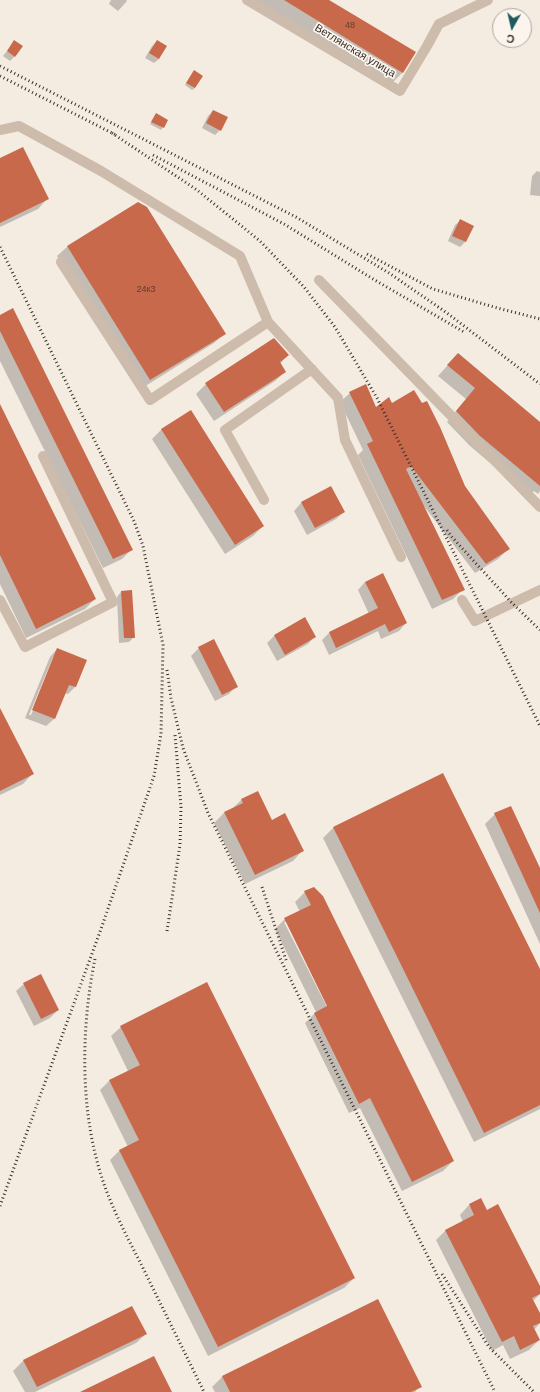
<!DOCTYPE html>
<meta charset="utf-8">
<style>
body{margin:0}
#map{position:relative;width:540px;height:1392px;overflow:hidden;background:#f4ebe1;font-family:Helvetica,sans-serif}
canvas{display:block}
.north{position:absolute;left:492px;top:8px;width:40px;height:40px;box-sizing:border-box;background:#fbf5ee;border:1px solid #aea6a0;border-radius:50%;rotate:188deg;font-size:11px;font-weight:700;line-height:16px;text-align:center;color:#3b302b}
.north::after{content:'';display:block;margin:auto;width:14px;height:18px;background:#1f5a5e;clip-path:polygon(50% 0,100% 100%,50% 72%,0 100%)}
</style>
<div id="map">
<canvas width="540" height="1392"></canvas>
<div class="north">С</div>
</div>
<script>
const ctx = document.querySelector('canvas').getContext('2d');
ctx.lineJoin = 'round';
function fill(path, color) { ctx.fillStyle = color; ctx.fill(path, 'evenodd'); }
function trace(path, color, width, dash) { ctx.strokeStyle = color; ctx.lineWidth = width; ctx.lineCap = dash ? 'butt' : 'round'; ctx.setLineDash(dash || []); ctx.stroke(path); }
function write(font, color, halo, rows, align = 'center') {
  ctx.font = font + ' Helvetica,sans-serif'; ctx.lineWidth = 3.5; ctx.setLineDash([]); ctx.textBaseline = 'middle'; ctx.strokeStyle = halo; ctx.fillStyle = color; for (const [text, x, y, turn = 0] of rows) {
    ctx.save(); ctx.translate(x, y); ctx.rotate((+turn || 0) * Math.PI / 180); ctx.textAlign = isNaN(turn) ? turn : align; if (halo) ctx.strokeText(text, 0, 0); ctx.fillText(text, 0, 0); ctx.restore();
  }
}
const shadow = new Path2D(`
 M111,0h15l1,1 -9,10 -9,-7z
 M253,0h74l76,72 -14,14z
 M15,41v15l-5,5 -7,-5z
 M157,41l2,18 -5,4 -9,-5 7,-12z
 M192,74l3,14 -3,2 -7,-5z
 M213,111l7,19 -5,5 -13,-7 6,-12z
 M154,117l13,3 -6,10 -11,-6z
 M0,159l47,40 -9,10 -38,18z
 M537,171l3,1v24l-10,-1 2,-19z
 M138,203l86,131 -10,9 -75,47 -82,-134 10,-9z
 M460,221l13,5 -8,16 -5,5 -12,-6 7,-16z
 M0,316l132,233 -10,10 -19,9 -103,-207z
 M288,355l-8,9 5,8 -10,9 -61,40 -18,-27 10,-10z
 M448,365l92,59v67l-2,3 -4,-3 -5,5 -59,-50 -23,-24 19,-23 -28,-23z
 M350,393l26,15 88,79 44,62 -10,10 -23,14 -51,-67h-1l40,83 -10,10 -21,10 -74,-154 5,-5 -23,-48z
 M0,407l95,192 -10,10 -59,29 -26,-54z
 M162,429l101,97 -10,10 -28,18 -73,-115z
 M331,487l13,25 -8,7 -29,16 -13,-24 7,-8z
 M365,582l41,41 -7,8 -18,8 -3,-8 -49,24 -7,-15 7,-7 40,-19 -11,-24z
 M121,592l13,45 -5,5 -10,1 -2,-46z
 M274,636h41l-7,8 -31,17 -10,-18z
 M199,648l37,38 -7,8 -14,7 -24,-45z
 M57,649l29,12 -11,26 -7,7 -4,-1 -10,26 -8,7 -21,-8 25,-61zM53,657h2l-24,58h-2z
 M0,710l32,64 -9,10 -23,11z
 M443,774l97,197v138l-66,33 -151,-304 10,-10z
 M241,800l30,21 31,30 -9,10 -48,23 -31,-61 10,-10 8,-4z
 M495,814l45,57v73l-55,-120z
 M305,892l148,269 -10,10 -41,20 -42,-83 -11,5 -44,-90 11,-11 -41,-83 10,-10 15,-7 -5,-10zM284,922h3l44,88 -2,1z
 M24,984l34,26 -8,8 -16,8 -18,-35z
 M121,1027l233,251 -10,10 -136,68 -98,-196 10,-10 8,-3 -28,-57 10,-10 18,-9 -17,-35z
 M469,1205l71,83v6l-7,7 7,14v8l-6,7 5,10 -10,10 -19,9 -7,-14 -11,6 -56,-111 10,-10 17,-8 -3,-7z
 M378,1300l42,86 -5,6h-200l-3,-5 10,-10z
 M131,1307l15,27 -10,9 -101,49h-10l-12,-21 10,-10z`);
const building = new Path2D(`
 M284,0h45l87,52 -13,21z
 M14,40l9,6 -8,11 -8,-6z
 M157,40l10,6 -8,13 -10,-6z
 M194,70l9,6 -8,12 -9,-5z
 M213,110l15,7 -7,14 -15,-8z
 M156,113l12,7 -4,8 -13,-6z
 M23,147l26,52 -49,24v-65z
 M138,202l9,5 79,127 -76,46 -83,-134z
 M460,219l14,7 -8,16 -14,-6z
 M13,308l120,242 -20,9 -113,-228v-16z
 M274,338l15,17 -9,7 6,10 -62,40 -19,-29z
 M458,353l82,69v64l-60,-50 -24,-25 19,-23 -28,-23z
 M366,384l10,23 13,-10 3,6 22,-13 8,13 5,-2 13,26 25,59 45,63 -24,15 -75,-98 -5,3 59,121 -23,10 -75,-156 6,-3 -24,-49z
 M0,404l96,195 -60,30 -36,-74z
 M191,410l73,116 -29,19 -74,-116z
 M331,486l14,26 -30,16 -14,-26z
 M383,573l24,50 -18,9 -4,-8 -49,24 -7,-16 49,-24 -13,-26z
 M132,590l3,48h-11l-3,-47z
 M305,617l11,20 -31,18 -11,-20z
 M214,639l24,48 -16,8 -24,-48z
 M57,648l30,12 -11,27 -7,-2 -14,34 -23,-9z
 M0,708l34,66 -34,17z
 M443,773l97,196v136l-56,28 -151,-306z
 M258,791l14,29 13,-7 19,38 -49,24 -31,-63 19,-9 -2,-4z
 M511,806l29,62v45l-46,-100z
 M314,887l9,9 131,265 -42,21 -42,-84 -11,6 -45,-91 13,-7 -43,-88 27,-13 -7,-14z
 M41,974l18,36 -18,9 -18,-36z
 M207,982l148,296 -137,69 -99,-197 20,-10 -30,-60 31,-15 -20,-39z
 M481,1198l6,12 11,-6 42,82v8l-8,4 8,15v10l-7,3 7,14 -20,10 -6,-14 -12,6 -57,-112 29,-15 -5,-11z
 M378,1299l44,88 -11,5h-181l-8,-16z
 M132,1306l15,28 -110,53 -14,-27z
 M154,1356l18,36h-92z`);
const minor = new Path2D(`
 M247,0l153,91 27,-45 12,-22 49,-24
 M0,130l19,-4 82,45 139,85 28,66 -118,78 -89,-138
 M319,280l221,227
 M268,322l70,76 7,42 56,117
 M264,500l-39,-70 87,-61
 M0,600l25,47 88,-45 -70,-146
 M462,600l13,21 65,-31`);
const rail = new Path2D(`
 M0,66l296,151 93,56 58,40 93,71
 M0,76l116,59
 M112,133l85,57 63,51 44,46 31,40 42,71 163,328
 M153,155l131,69 89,55 91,53
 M0,247l134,274 9,25 20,99 -2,89 -7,42 -53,153 -101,277
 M367,254l66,35 61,18 46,12
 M447,530l5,7 60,66 28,27
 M167,670l4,28 12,50 25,65 287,579
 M262,887l25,76
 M167,931l13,-86 1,-38 -6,-72
 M95,959c-13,63 -15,139 2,202 9,36 27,70 44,103 21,43 42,85 63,128
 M442,1274l47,73 45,45`);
const numberNames = [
 ["48",350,26],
 ["24к3",146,290]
];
const streetNames = [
 ["Ветлянская улица",355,51,31]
];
fill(shadow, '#0003');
fill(building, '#c8694b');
trace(minor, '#cdbbac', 10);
trace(rail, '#3b302b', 3, [1, 3]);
write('9px', '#5e3e33', null, numberNames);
write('11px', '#3b302b', '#fbf5ee', streetNames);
</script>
